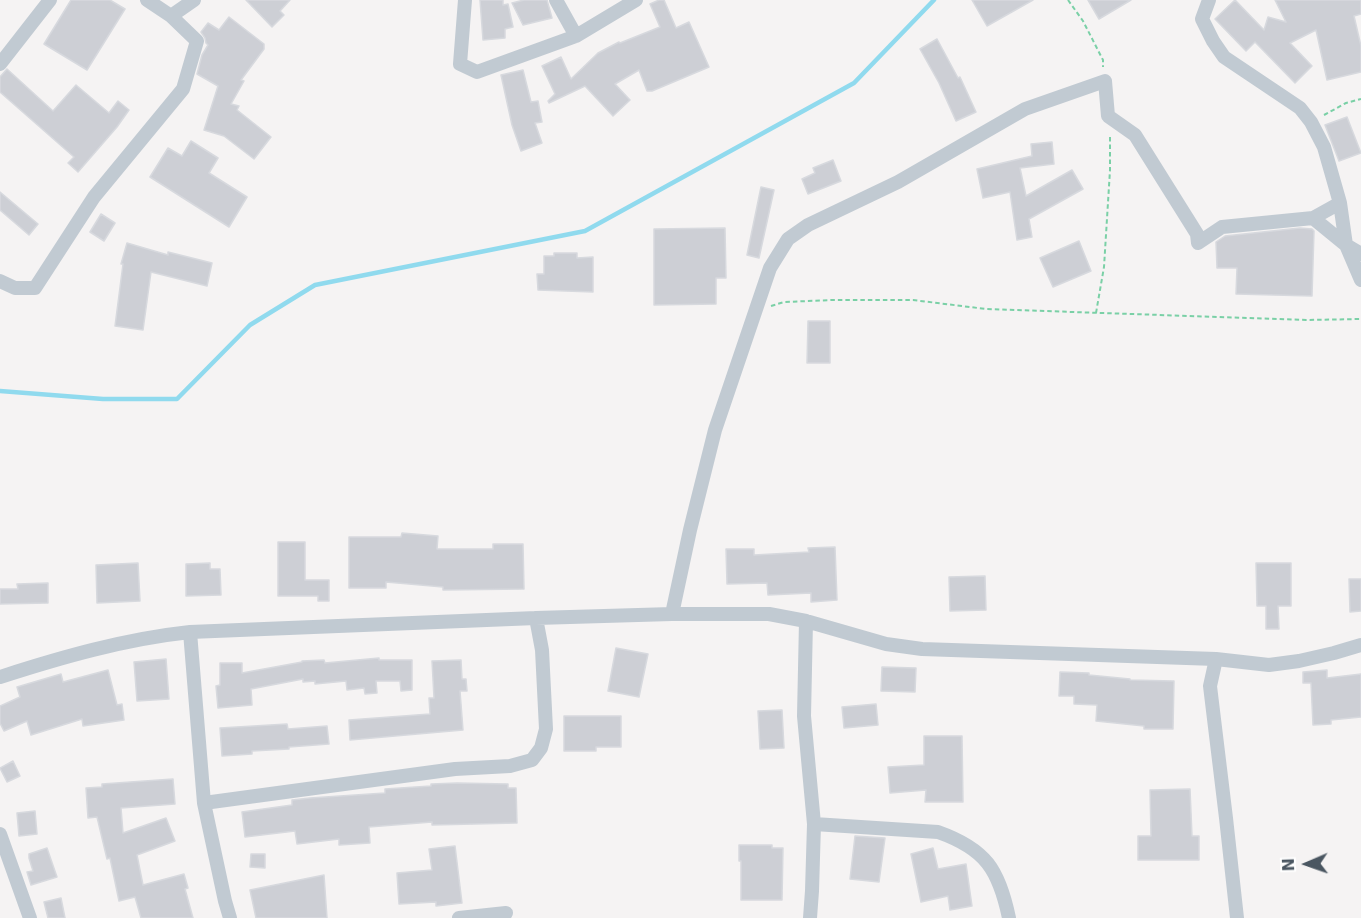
<!DOCTYPE html>
<style>
body{margin:0}
#map{position:relative;width:1361px;height:918px;overflow:hidden;background:#f5f3f3;font-family:"DejaVu Sans",sans-serif}
canvas{display:block}
.north{position:absolute;left:1277px;top:834px;width:60px;height:60px;-webkit-text-stroke:4px #fff;paint-order:stroke;rotate:268deg;font-size:16px;font-weight:700;line-height:24px;text-align:center;color:#4a5661}
.north::after{content:'';display:block;margin:auto;width:21px;height:27px;background:#4a5661;clip-path:polygon(50% 0,100% 100%,50% 72%,0 100%)}
</style>
<div id="map">
<canvas width="1361" height="918"></canvas>
<div class="north">N</div>
</div>
<script>
const ctx = document.querySelector('canvas').getContext('2d');
ctx.lineJoin = 'round';
function trace(path, color, width, dash) { ctx.strokeStyle = color; ctx.lineWidth = width; ctx.lineCap = dash ? 'butt' : 'round'; ctx.setLineDash(dash || []); ctx.stroke(path); }
function fill(path, color) { ctx.fillStyle = color; ctx.fill(path, 'evenodd'); }
const stream = new Path2D(`
 M0,391l103,8h74l73,-74 65,-40 270,-54 269,-148 80,-83`);
const building = new Path2D(`
 M71,0h39l15,9 -38,61 -43,-26z
 M246,0h44l-10,11 4,4 -12,12z
 M480,0h23v5l5,-1 5,23 -8,2v9l-22,2z
 M524,0h23l5,18 -29,7 -11,-22z
 M659,0h5l12,28 13,-6 20,45 -57,24h-5l-8,-21 -24,14 15,16 -17,16 -28,-30 -36,17 -1,-2 7,-7 -13,-28 19,-9 10,22 27,-26 21,-11 1,1 40,-16 -10,-23z
 M972,0h61l-46,26z
 M1088,0h43l-32,19z
 M1235,0l29,30 4,-13 18,5 -11,-22h86v14l-7,2 7,30v26l-34,8 -11,-50 -26,13 22,23 -17,17 -40,-41 -9,9 -31,-32z
 M229,17l35,27v5l-23,31 3,1 -13,23 8,2 -2,4 34,27 -17,22 -30,-23 -20,-6 14,-44 -21,-12 5,-19 6,-10 -2,-2 -1,-5 -4,-6 7,-9 11,7z
 M937,39l21,39 2,-1 16,35 -20,9 -17,-38 -19,-34z
 M7,69l46,42 23,-26 33,28 9,-12 11,9 -12,17 -39,45 -10,-9 6,-6 -74,-65v-15z
 M523,70l8,32 7,-1 4,21 -7,1 7,20 -21,8 -9,-26 -11,-50z
 M1347,117l14,36 -22,8 -14,-36z
 M191,141l27,17 -9,15 38,24 -18,30 -79,-50 18,-29 14,8z
 M1052,142l2,22 -34,4 6,28 46,-26 11,19 -54,30 3,18 -15,3 -7,-48 -27,6 -6,-29 55,-13 -1,-12z
 M833,160l8,21 -33,13 -6,-15 13,-6 -2,-5z
 M761,187l13,3 -15,68 -12,-3z
 M0,192l38,32 -9,11 -29,-25z
 M101,214l14,9 -11,18 -14,-9z
 M725,228l1,50h-10v26l-62,1v-76z
 M1300,228l12,1 2,2 -2,65 -76,-2 1,-26h-20l-1,-26 9,-6z
 M1079,241l12,30 -38,16 -13,-29z
 M127,243l41,12v-3l44,11 -5,23 -56,-14 -8,58 -28,-4 8,-62h-2z
 M554,253h23v5l16,-1v35l-55,-2 -1,-16h7v-18h10z
 M808,321h22v42h-23z
 M402,533l36,3 -1,13h56v-5h30l1,45 -81,1v-3l-57,-5v6h-37v-51h52z
 M278,542h27v38h24v21h-11v-5h-40z
 M835,547l2,53 -26,2v-9l-43,2 -1,-12 -40,1 -1,-35h28v6l55,-3 -1,-4z
 M138,563l2,38 -43,2 -1,-38z
 M210,563v6h10l1,26 -35,1v-32z
 M1256,563h35v43h-13l1,23h-13v-23h-9z
 M985,576l1,34 -36,1 -1,-34z
 M1349,579h12v32l-11,1z
 M48,583v20l-48,1v-15h18l-1,-5z
 M616,648l32,6 -9,43 -31,-6z
 M379,658v2h33v30l-11,1 -1,-10h-24l1,12 -12,1 -1,-6 -17,2 -1,-9 -31,3v-3l-12,1v-3l-52,10 1,16 -34,3 -2,-22 4,-1v-22h22v10l60,-11v-1l22,-1 1,3z
 M166,659l3,40 -32,2 -3,-39z
 M461,660l1,19h4l1,12h-7l3,39 -113,10 -1,-20 81,-6 -1,-16h5l-2,-37z
 M882,667l34,1 -1,24 -34,-1z
 M108,670l9,35 5,-1 2,16 -41,6 -1,-7 -51,16 -4,-14 -23,10 -4,-8v-17l20,-9 -3,-10 44,-13 2,8z
 M1327,670v8l34,-4v43l-30,3v4l-18,1 -2,-42h-8v-11z
 M1060,672l29,1v2l41,4v1l44,1 -1,48h-29v-3l-48,-5 1,-16 -23,-1v-8h-15z
 M876,704l2,21 -34,3 -2,-21z
 M782,710l2,38 -24,1 -2,-38z
 M564,716h57v31h-25v4h-32z
 M287,724l1,5 39,-3 2,18 -40,3v2l-37,2v3l-30,2 -2,-28z
 M924,736h38l1,66h-38l1,-12 -36,3 -2,-26 36,-2z
 M13,761l7,15 -13,6 -7,-14z
 M173,779l2,25 -54,4 2,25 43,-15 9,23 -38,14 6,30 41,-11 4,14 -3,1 8,29h-52l-6,-21 -16,4 -9,-43 -3,1 -10,-42 -9,1 -2,-30 16,-1v-3z
 M457,783l51,1v4h8l1,35 -85,2v-3l-63,5 1,16 -31,2v-6l-42,5 -2,-13 -50,6 -3,-25 50,-7v-5l18,-2 75,-5v-4l46,-3v-2z
 M1190,789l2,47h7v24h-61v-24h13l-1,-46z
 M35,811l2,23 -18,2 -2,-23z
 M855,836l30,2 -6,44 -29,-3z
 M739,845h33v3h11l-1,52h-41v-39h-2z
 M455,846l7,57 -26,3v-4l-37,2 -2,-31 35,-3 -3,-21z
 M47,848l10,29 -26,8 -4,-13 6,-1 -4,-13v-4z
 M933,848l5,21 28,-5 6,42 -22,4 -2,-14 -27,6 -10,-48z
 M251,854h14v14l-15,-1z
 M324,875l3,43h-71l-6,-28z
 M61,898l4,20h-17l-4,-16z`);
const path = new Path2D(`
 M1068,0l15,21 20,39v7
 M1324,115l22,-12 15,-4
 M771,306l13,-4 48,-2h81l73,9 320,11 55,-1
 M1096,313l8,-46 6,-97v-36`);
const street = new Path2D(`
 M465,0l-5,64 17,8 99,-36 60,-36
 M556,0l20,36
 M1209,0l-7,19 11,22 11,16 76,51 11,14 13,25 16,56 6,42 15,35
 M171,16l23,-16
 M0,64l50,-64
 M1313,218l27,-15
 M0,281l15,7h20l59,-91 89,-108 14,-48 -26,-25 -24,-16
 M672,614l18,-84 25,-100 55,-162 18,-29 20,-14 90,-43 127,-73 80,-28 3,35 27,19 62,99 1,9 24,-16 91,-9 33,27 15,9
 M806,621l-2,95 10,108 -2,67 -2,27
 M190,632l14,171 21,98 5,17
 M1216,659l-6,27 16,132 11,100
 M0,677c62,-20 125,-38 190,-45l346,-14 136,-4h97l37,7 80,23 36,5 294,10 53,6 30,-4 35,-8 27,-8
 M204,803l251,-34 55,-3 22,-6 9,-12 5,-19 -4,-79 -6,-32
 M814,824l124,8c48,17 61,38 71,86
 M0,834l30,84
 M459,918l47,-5`);
trace(stream, '#90daee', 4.5);
fill(building, '#cdcfd5');
trace(building, '#d7d9de', 1.5);
trace(path, '#7ad0a6', 2, [4.5, 3]);
trace(street, '#c1cad2', 14);
</script>
